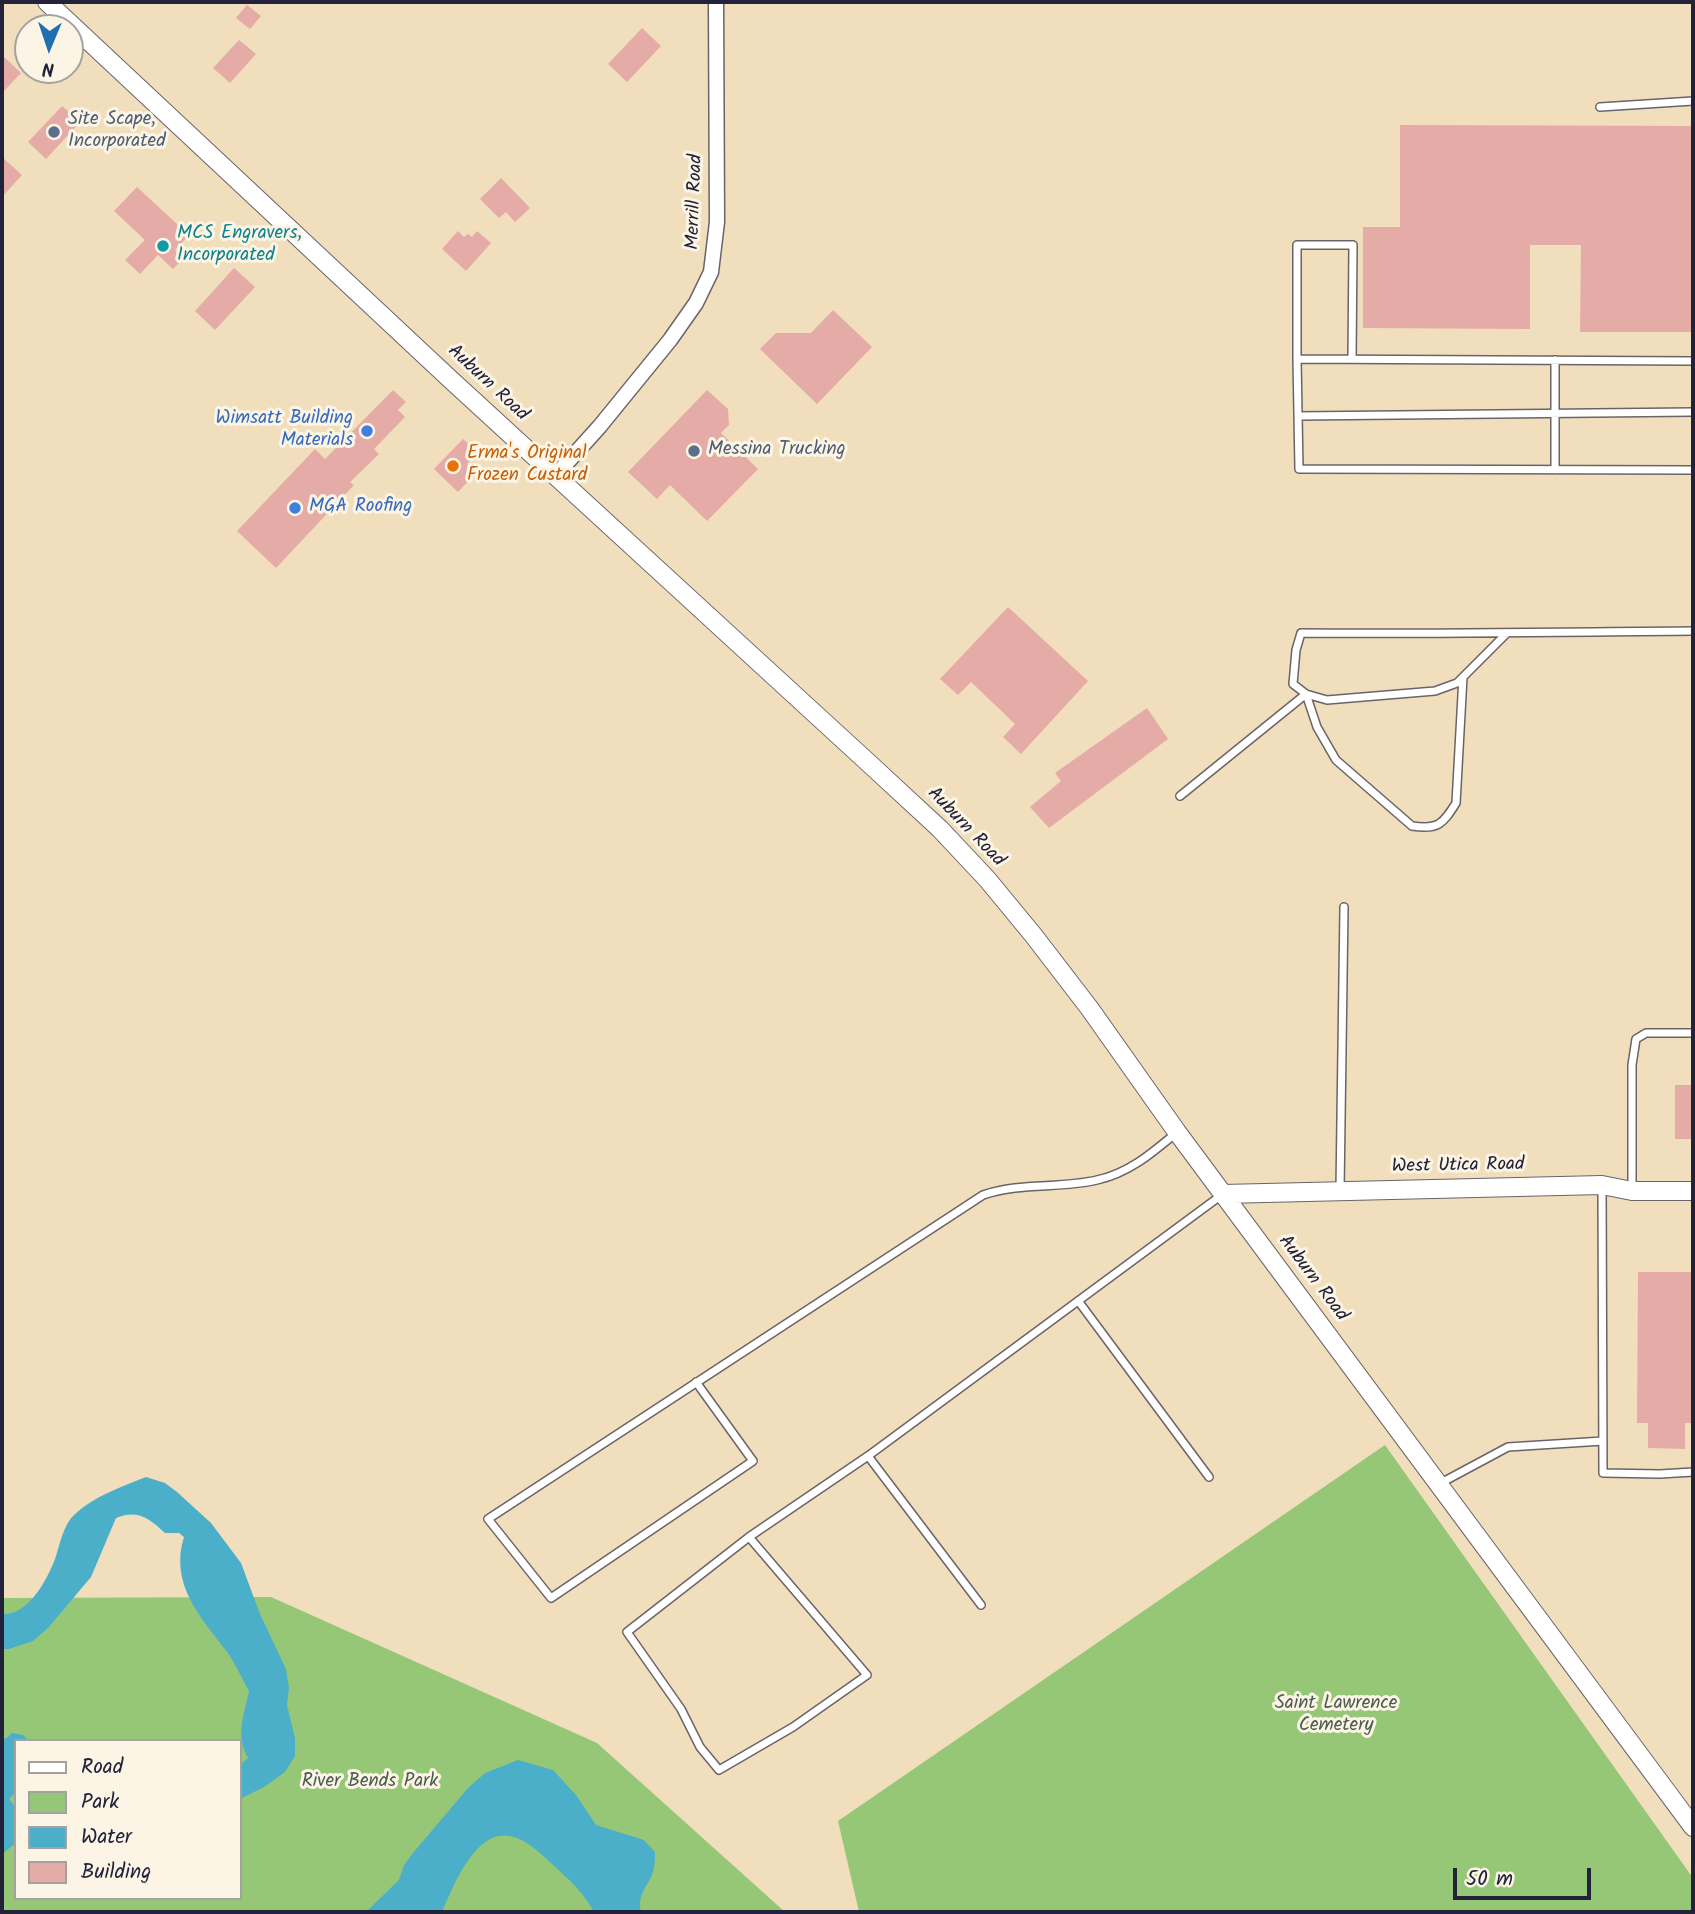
<!DOCTYPE html>
<style>
body{margin:0}
#map{position:relative;width:1695px;height:1914px;overflow:hidden;background:#f0debd;font-family:Kalam,sans-serif}
canvas{display:block}
.frame{position:absolute;inset:0;border:4px solid #22223b;pointer-events:none}
.legend{position:absolute;left:14px;top:1739px;width:228px;height:161px;box-sizing:border-box;background:#fcf5e5;border:2px solid #a5a1a1;margin:0;padding:9px 12px;list-style:none;font-size:21px;color:#22223b}
.legend li{display:flex;align-items:center;gap:14px;height:35px}
.legend b{width:35px;border:2px solid #a5a1a1}
.north{position:absolute;left:14px;top:14px;width:70px;height:70px;box-sizing:border-box;background:#fcf5e5;border:2px solid #a5a1a1;border-radius:50%;rotate:182deg;font-size:19px;font-weight:700;line-height:28px;text-align:center;color:#22223b}
.north::after{content:'';display:block;margin:auto;width:24px;height:32px;background:#1f6fb2;clip-path:polygon(50% 0,100% 100%,50% 72%,0 100%)}
.scale{position:absolute;left:1453px;top:1868px;width:138px;height:32px;box-sizing:border-box;border:4px solid #22223b;border-top:0;padding-left:9px;font-size:21px;line-height:24px;white-space:nowrap;color:#22223b;-webkit-text-stroke:5px #fcf5e5;paint-order:stroke}
</style>
<div id="map">
<canvas width="1695" height="1914"></canvas>
<div class="frame"></div>
<ul class="legend">
<li><b style="height:9px;background:#fff"></b>Road</li>
<li><b style="height:19px;background:#96c776"></b>Park</li>
<li><b style="height:19px;background:#4bafca"></b>Water</li>
<li><b style="height:19px;background:#e5aba6"></b>Building</li>
</ul>
<div class="north">N</div>
<div class="scale">50 m</div>
</div>
<script>
const ctx = document.querySelector('canvas').getContext('2d');
ctx.lineJoin = 'round';
function fill(path, color) { ctx.fillStyle = color; ctx.fill(path, 'evenodd'); }
function trace(path, color, width, dash) { ctx.strokeStyle = color; ctx.lineWidth = width; ctx.lineCap = dash ? 'butt' : 'round'; ctx.setLineDash(dash || []); ctx.stroke(path); }
function write(font, color, halo, rows, align = 'center') {
  ctx.font = font + ' Kalam,sans-serif'; ctx.lineWidth = 6; ctx.setLineDash([]); ctx.textBaseline = 'middle'; ctx.strokeStyle = halo; ctx.fillStyle = color; for (const [text, x, y, turn = 0] of rows) {
    ctx.save(); ctx.translate(x, y); ctx.rotate((+turn || 0) * Math.PI / 180); ctx.textAlign = isNaN(turn) ? turn : align; if (halo) ctx.strokeText(text, 0, 0); ctx.fillText(text, 0, 0); ctx.restore();
  }
}
const green = new Path2D(`
 M1385,1445l308,433v34h-834l-21,-91z
 M271,1597l326,146 188,169h-783v-314zM16,1741h224v157h-224z`);
const water = new Path2D(`
 M146,1477l19,6 12,9 34,31 30,40 19,51 26,55 3,19 -2,17 8,33v18l-10,16 -21,15 -24,12v-34l8,-7c-13,-23 -4,-42 1,-67 -7,-12 -13,-26 -21,-38 -27,-35 -59,-69 -44,-116l-5,-4h-14c-16,-15 -27,-24 -49,-15l-25,59 -43,51 -15,13 -24,8h-7v-35c26,2 45,-34 53,-55 5,-14 8,-34 19,-44 20,-19 47,-28 72,-38z
 M12,1733l11,2 6,6h-13v51l-7,7 7,9v35l-14,11v-116l3,1z
 M518,1760l35,10 23,25 20,30 48,15 11,12c0,8 0,15 -3,23 -6,13 -15,21 -11,37h-47c-13,-23 -24,-31 -43,-49 -11,-10 -25,-24 -41,-27 -35,-7 -57,51 -68,76h-76l33,-32 5,-15 9,-12 55,-65 17,-15z`);
const building = new Path2D(`
 M247,5l14,11 -11,13 -14,-11z
 M642,28l19,18 -34,36 -19,-18z
 M239,40l17,14 -26,29 -17,-15z
 M2,55l19,18 -19,20z
 M62,106l18,16 -34,37 -18,-17z
 M1400,125l293,1v206h-113l1,-87h-51v84l-167,-1v-101h37z
 M2,157l20,18 -20,22z
 M501,178l29,30 -15,14 -9,-10 -7,6 -19,-19z
 M137,187l52,48 -14,15 9,8 -11,11 -15,-14 -18,19 -15,-14 20,-20 -31,-29z
 M458,231l6,6 4,-3 4,3 5,-6 14,12 -25,28 -24,-22z
 M234,268l21,19 -40,43 -20,-19z
 M833,310l39,37 -55,57 -57,-55 16,-16h35z
 M393,390l13,12 -8,8 7,7 -31,32 5,5 -29,28 4,3 -78,83 -39,-37 78,-82 10,10z
 M707,390l21,19 1,16 -8,8 37,36 -51,52 -37,-36 -13,14 -29,-27z
 M463,439l15,13 -11,12 9,9 -18,19 -24,-23z
 M1008,607l80,74 -67,73 -18,-17 12,-13 -44,-42 -13,13 -18,-16z
 M1147,708l21,31 -119,89 -19,-21 31,-26 -6,-8z
 M1675,1085h18v54h-18z
 M1638,1272h55v151h-8v26l-37,-1v-25h-11z`);
const service = new Path2D(`
 M1600,107l93,-6
 M1297,359v-114h56l-1,114
 M1555,360v110
 M1693,361l-396,-2 2,110 394,1
 M1298,416l395,-4
 M1507,633l-50,50 -22,8 -108,9 -21,-6 -13,-10 3,-34 5,-17c131,1 261,-1 392,-2
 M1180,796l126,-102 11,33 19,33 76,66c26,4 31,-2 44,-23l7,-126
 M1602,1185l1,288 57,1 33,-2
 M1632,1189v-124l4,-26 10,-6h47
 M1340,1190l4,-283
 M1079,1302l130,175
 M696,1382l57,79 -202,137 -63,-79 495,-324c38,-13 76,-6 114,-15 32,-7 55,-27 79,-47
 M868,1456l113,149
 M1439,1484l69,-37 95,-6
 M749,1537l118,138 -74,52 -74,43 -19,-23 -19,-38 -54,-77 122,-95 119,-81 355,-262`);
const minor = new Path2D(`
 M555,476l45,-50 70,-86 26,-37 15,-31 6,-50 -1,-220`);
const tertiary = new Path2D(`
 M47,2l403,377 423,388 67,62 47,50 47,57 56,73 87,123 516,695
 M1223,1194l379,-9 30,6h61`);
const markers = [
 [54,132,7,"#5c6f8a"],
 [163,246,7,"#0f9aa8"],
 [367,431,7,"#3f7fe0"],
 [694,451,7,"#5c6f8a"],
 [453,466,7,"#e8710a"],
 [295,508,7,"#3f7fe0"]
];
const serviceNames = [
 ["Site Scape,",68,121],
 ["Incorporated",68,143],
 ["Messina Trucking",708,451]
];
const streetNames = [
 ["Merrill Road",696,202,-88],
 ["Auburn Road",487,384,43],
 ["Auburn Road",965,828,46],
 ["West Utica Road",1458,1167,-1],
 ["Auburn Road",1312,1279,53]
];
const cultureNames = [
 ["MCS Engravers,",177,235],
 ["Incorporated",177,257]
];
const shopNames = [
 ["Wimsatt Building",353,420],
 ["Materials",353,442],
 ["MGA Roofing",309,508,"left"]
];
const foodNames = [
 ["Erma's Original",467,455],
 ["Frozen Custard",467,477]
];
const parkNames = [
 ["Saint Lawrence",1336,1705],
 ["Cemetery",1336,1727],
 ["River Bends Park",370,1783]
];
fill(green, '#96c776');
fill(water, '#4bafca');
fill(building, '#e5aba6');
trace(service, '#6a6468', 10);
trace(minor, '#6a6468', 17);
trace(tertiary, '#6a6468', 20);
trace(service, '#fff', 7);
trace(minor, '#fff', 14);
trace(tertiary, '#fff', 18);
for (const [x, y, r, color] of markers) { const dot = new Path2D(); dot.arc(x, y, r, 0, 2 * Math.PI); ctx.fillStyle = color; ctx.fill(dot); trace(dot, '#fcf5e5', 2.5); }
write('19px', '#4e5e75', '#fcf5e5', serviceNames, 'left');
write('19px', '#22223b', '#fcf5e5', streetNames);
write('19px', '#0d838f', '#fcf5e5', cultureNames, 'left');
write('19px', '#366cbe', '#fcf5e5', shopNames, 'right');
write('19px', '#c56008', '#fcf5e5', foodNames, 'left');
write('19px', '#4b5c50', '#fcf5e5', parkNames);
</script>
